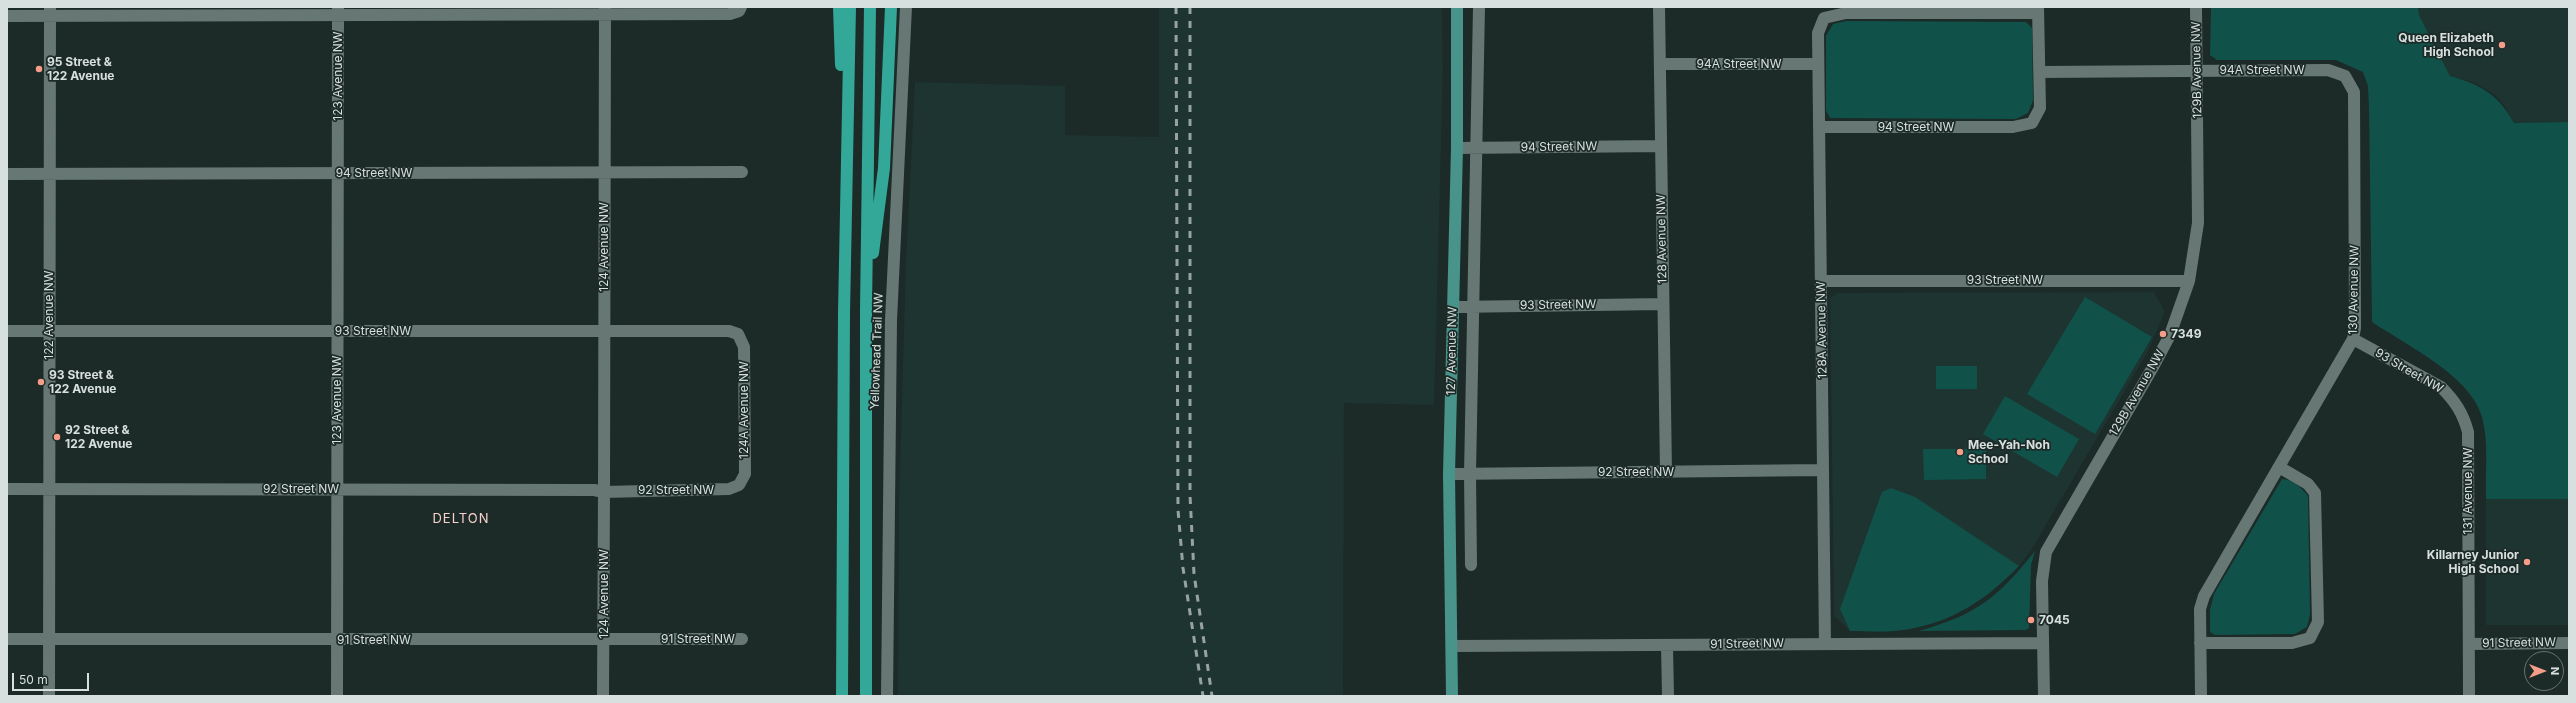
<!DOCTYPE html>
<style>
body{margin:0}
#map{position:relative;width:2576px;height:703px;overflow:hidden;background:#1c2a28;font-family:Inter,sans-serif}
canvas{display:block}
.frame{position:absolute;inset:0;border:8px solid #d7e0de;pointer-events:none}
.north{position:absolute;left:2524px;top:651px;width:40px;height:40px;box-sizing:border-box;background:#1c2a28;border:1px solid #677371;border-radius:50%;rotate:90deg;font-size:11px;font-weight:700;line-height:16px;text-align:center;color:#d7e0de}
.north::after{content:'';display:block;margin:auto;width:14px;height:18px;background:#f49e8a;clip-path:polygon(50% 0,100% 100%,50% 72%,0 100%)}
.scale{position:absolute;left:12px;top:673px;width:77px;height:18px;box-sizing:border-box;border:2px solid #d7e0de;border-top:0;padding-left:5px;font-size:12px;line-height:14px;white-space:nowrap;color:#d7e0de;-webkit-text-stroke:3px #1c2a28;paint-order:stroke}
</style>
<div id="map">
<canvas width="2576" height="703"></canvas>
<div class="frame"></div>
<div class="north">N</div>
<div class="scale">50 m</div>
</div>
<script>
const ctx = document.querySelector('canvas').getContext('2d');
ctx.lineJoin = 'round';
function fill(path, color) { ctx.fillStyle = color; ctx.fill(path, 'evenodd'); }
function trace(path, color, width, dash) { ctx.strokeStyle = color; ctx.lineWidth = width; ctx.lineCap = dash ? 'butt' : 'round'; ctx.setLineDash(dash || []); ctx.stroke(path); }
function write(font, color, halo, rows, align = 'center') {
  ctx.font = font + ' Inter,sans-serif'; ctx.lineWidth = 3.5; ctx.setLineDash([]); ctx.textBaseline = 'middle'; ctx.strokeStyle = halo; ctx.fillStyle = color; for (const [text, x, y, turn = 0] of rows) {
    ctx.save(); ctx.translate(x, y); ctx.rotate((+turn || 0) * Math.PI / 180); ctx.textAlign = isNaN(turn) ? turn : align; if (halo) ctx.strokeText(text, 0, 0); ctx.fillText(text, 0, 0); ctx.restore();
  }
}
const built = new Path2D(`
 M1159,7h283l1,64 -9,334 -90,-2 -1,293h-445l1,-192 7,-243 9,-179 150,4v49l94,2z
 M2418,7h151v115l-55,1 -8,-15 -11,-13 -20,-12 -25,-7 -31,-61z
 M2154,292l11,20 -18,41 -117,199 -11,14 -31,29 -38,22 -42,13 -58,1 -16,-15 -4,-318 7,-5z
 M2486,499h83v126h-83z`);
const green = new Path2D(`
 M2211,7h207l1,8 31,61c30,8 49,19 64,47l55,-1v377h-83c-1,-26 3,-57 -4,-82 -11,-41 -76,-72 -110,-95l-3,-215 -1,-21 -5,-14 -27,-12h-119l-7,-5z
 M1846,21l180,1 6,6 1,72 -5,13 -12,6 -186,-1 -4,-7v-75l7,-12z
 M2085,297l67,40 -57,97 -68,-40z
 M1936,366h41v23h-41z
 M2005,396l74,43 -22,38 -74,-43z
 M1923,449h63v30l-62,1z
 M2282,479c10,0 20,9 26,17l2,118 -3,13 -12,7 -80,1 -5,-3v-22l4,-16z
 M1891,488l24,9 104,69c-31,32 -66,56 -110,63 -19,4 -40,2 -59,2l-10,-22 42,-117z
 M2035,551l-4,14 -2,63 -3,2 -107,1c59,-17 78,-33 116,-80z`);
const minor = new Path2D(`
 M1659,7l7,465
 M7,16l723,-2 9,-3 2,-4
 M1660,64h158
 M2040,72l288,-2 17,6 9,16 1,236 -2,11 -149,257 -4,13 1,87
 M1819,127h194l19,-4 8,-15 -2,-101
 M1457,148l204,-2
 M7,174l735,-2
 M1821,281h368
 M1453,307l210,-3
 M7,331h722l9,3 6,13 1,127 -6,11 -10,4 -125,3 -10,-2 -587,-1
 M2353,339l88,48c14,14 22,26 27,45l1,264
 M1449,474l374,-4
 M604,487l1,-480
 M1471,565l-1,-91 9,-467
 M7,639h735
 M2200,643h92l18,-5 8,-16 -3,-129 -7,-9 -29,-17
 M1825,644l-7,-611 6,-15 22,-5h192
 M2469,644l100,-1
 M1667,645l1,51
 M1452,646l591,-3
 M49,696l1,-689
 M337,696l1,-688
 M603,696l1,-204
 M887,696l4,-376 15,-313
 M2044,696l-2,-115 4,-29 107,-185 17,-32 19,-54 9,-58 -2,-216`);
const major = new Path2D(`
 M1452,696l-3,-222 8,-326v-141`);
const highway = new Path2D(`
 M839,7l2,58
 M873,253l11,-85 7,-161
 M842,696l2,-383 6,-306
 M866,696v-386l4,-303`);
const rail = new Path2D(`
 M1176,7l2,503 5,58 20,128
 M1190,7v488l4,79 18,122`);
const markers = [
 [2502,45,4,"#f49e8a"],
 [39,69,4,"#f49e8a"],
 [2163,334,4,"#f49e8a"],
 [41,382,4,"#f49e8a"],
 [57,437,4,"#f49e8a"],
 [1960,452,4,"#f49e8a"],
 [2527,562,4,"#f49e8a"],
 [2031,620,4,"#f49e8a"]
];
const poiNames = [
 ["Queen Elizabeth",2494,38,"right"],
 ["High School",2494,52,"right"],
 ["95 Street &",47,62],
 ["122 Avenue",47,76],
 ["7349",2171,334],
 ["93 Street &",49,375],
 ["122 Avenue",49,389],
 ["92 Street &",65,430],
 ["122 Avenue",65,444],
 ["Mee-Yah-Noh",1968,445],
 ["School",1968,459],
 ["Killarney Junior",2519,555,"right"],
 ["High School",2519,569,"right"],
 ["7045",2039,620]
];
const streetNames = [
 ["94A Street NW",1739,64],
 ["129B Avenue NW",2197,70,-91],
 ["94A Street NW",2262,70],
 ["123 Avenue NW",338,76,-90],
 ["94 Street NW",1916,127],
 ["94 Street NW",1559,147,-1],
 ["94 Street NW",374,173],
 ["128 Avenue NW",1662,239,-91],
 ["124 Avenue NW",604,247,-90],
 ["93 Street NW",2005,280],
 ["130 Avenue NW",2354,290,-89],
 ["93 Street NW",1558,305,-1],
 ["122 Avenue NW",49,315,-90],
 ["128A Avenue NW",1822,330,-91],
 ["93 Street NW",373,331],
 ["Yellowhead Trail NW",877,351,-88],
 ["127 Avenue NW",1452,351,-89],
 ["93 Street NW",2409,371,30],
 ["129B Avenue NW",2137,393,-60],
 ["123 Avenue NW",337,400,-90],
 ["124A Avenue NW",744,410,-90],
 ["92 Street NW",1636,472],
 ["92 Street NW",301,489],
 ["92 Street NW",676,490],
 ["131 Avenue NW",2468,491,-90],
 ["124 Avenue NW",604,594,-90],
 ["91 Street NW",698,639],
 ["91 Street NW",374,640],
 ["91 Street NW",2519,643,-1],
 ["91 Street NW",1747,644,-1]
];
const neighbourhoodNames = [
 ["DELTON",461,519]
];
fill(built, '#1d3430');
fill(green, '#10524a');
trace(minor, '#677774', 12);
trace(major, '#48948a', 12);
trace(highway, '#33a899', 12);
trace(rail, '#98a3a1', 3, [7, 7]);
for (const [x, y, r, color] of markers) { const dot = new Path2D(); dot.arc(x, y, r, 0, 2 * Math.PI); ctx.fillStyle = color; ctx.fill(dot); trace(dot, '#1c2a28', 1.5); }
write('bold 12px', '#d7e0de', '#1c2a28', poiNames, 'left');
write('12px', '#d7e0de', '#1c2a28', streetNames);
ctx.letterSpacing = '1px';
write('13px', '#f4d1ca', '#1c2a28', neighbourhoodNames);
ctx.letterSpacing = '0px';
</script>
